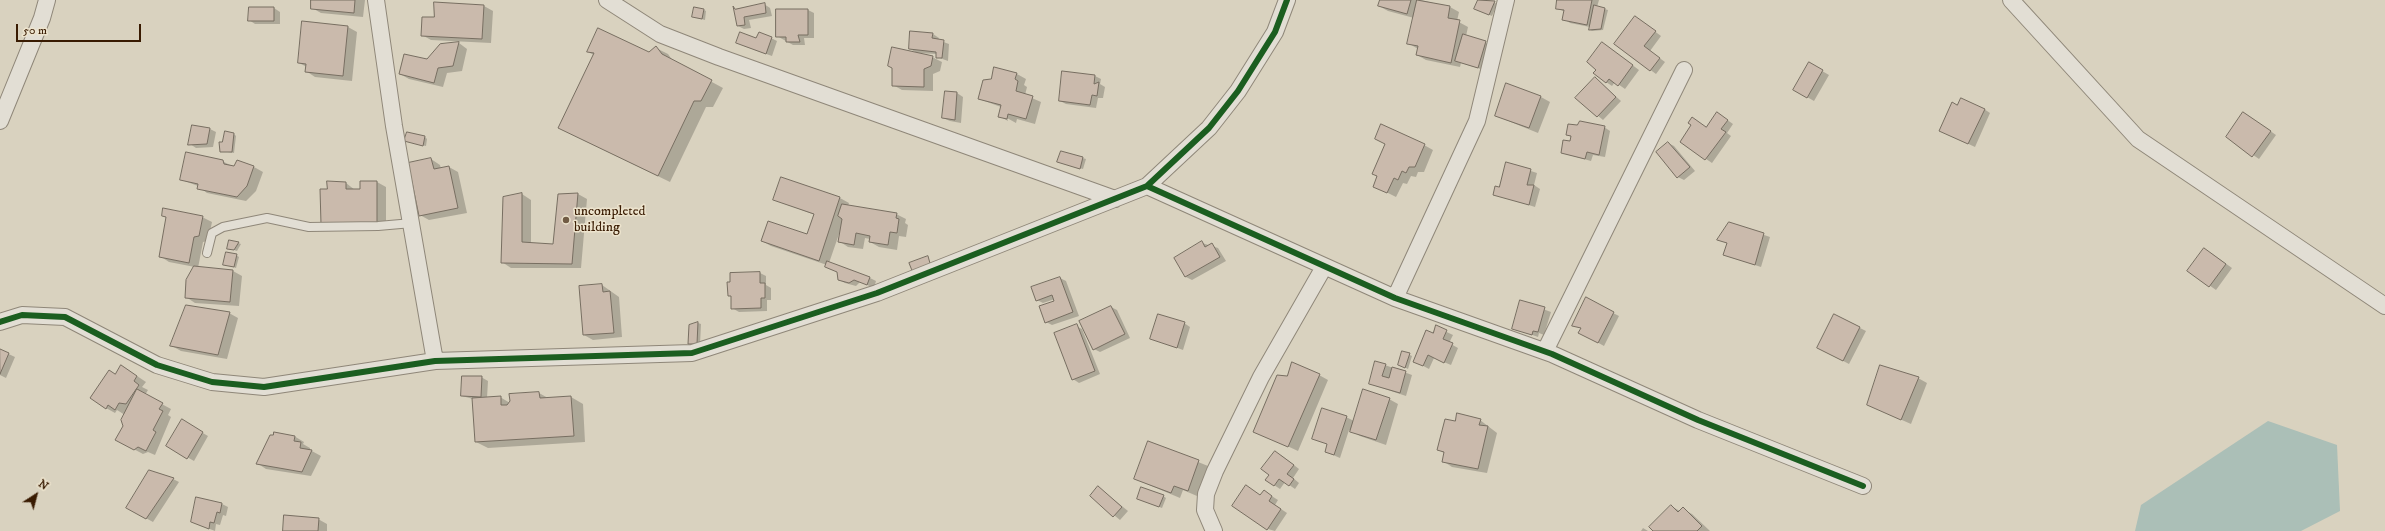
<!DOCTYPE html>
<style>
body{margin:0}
#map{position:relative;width:2385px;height:531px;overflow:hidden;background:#d9d2bf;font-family:"IM FELL DW Pica",serif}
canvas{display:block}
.north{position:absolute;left:16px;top:475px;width:40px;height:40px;-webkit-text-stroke:3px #ede4ce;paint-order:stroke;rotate:36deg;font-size:11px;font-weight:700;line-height:16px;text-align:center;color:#391b02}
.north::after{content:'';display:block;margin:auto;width:14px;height:18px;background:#391b02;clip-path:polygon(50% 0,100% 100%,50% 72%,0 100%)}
.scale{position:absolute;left:16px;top:24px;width:125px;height:18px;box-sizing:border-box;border:2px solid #391b02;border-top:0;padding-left:5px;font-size:12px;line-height:14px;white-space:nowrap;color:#391b02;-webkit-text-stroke:3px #ede4ce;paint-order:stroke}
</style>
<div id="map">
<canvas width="2385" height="531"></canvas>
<div class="north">N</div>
<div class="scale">50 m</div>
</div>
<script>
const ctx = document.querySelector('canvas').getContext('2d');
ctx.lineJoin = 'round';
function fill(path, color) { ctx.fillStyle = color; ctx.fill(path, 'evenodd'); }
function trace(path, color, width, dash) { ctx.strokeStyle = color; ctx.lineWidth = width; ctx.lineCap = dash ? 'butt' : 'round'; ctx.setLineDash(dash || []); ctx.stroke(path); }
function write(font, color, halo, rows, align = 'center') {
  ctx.font = font + ' "IM FELL DW Pica",serif'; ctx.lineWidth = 3; ctx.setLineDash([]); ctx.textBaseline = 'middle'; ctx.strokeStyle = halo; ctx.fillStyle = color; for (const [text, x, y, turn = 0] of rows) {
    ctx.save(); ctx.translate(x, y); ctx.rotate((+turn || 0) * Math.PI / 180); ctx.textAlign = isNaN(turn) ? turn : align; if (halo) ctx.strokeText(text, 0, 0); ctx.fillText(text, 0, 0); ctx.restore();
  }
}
const water = new Path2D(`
 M2268,421l69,24 3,66 -39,20h-166l6,-26z`);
const shadow = new Path2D(`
 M312,0h53l-2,17 -42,-4 -9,-5z
 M1381,0h40l29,7 9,5 -2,9 11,6 -2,9 25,9 -7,25 -23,-7 -1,4 -34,-7 -9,-5 1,-6 -10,-6 6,-25 -26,-7 -9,-5z
 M1479,0h10l8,4 -5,12 -16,-7z
 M1558,0h41l-2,7 11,3 -5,20 -11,1 -2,-1v-3l-20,-4 -6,-4 1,-7 -8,-4z
 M764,4l6,4 2,8 -23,4 2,8 -7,1 -6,-3 -3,-16z
 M484,6l9,5 -2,32 -60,-3 -9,-5z
 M274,8l6,4v12h-25l-6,-4z
 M704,10l2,1 -1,9 -12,-3z
 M808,10l6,3v25h-10l1,7h-12l-16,-9z
 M1641,21l20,15 -11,15 15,11 -9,12 -41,-30z
 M348,27l9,5 -5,49 -37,-4 -9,-6 1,-4 -8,-4z
 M911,32l22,2 6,4 -1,2 11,4 -1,17 -11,-4v-3l-20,-1 -7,-4z
 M771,38l6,3 -5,15 -28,-10 13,-6z
 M459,43l8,6 -5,22 -15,2 -4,14 -34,-8 -9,-5z
 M1608,47l31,23 -14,19 -10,-7 -3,4 -6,-4z
 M656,48l12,6 5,7 50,27 -10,19h-7l-36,75 -99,-48 23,-79 -6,-3 61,1z
 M932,57l10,5 -2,9 -7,3v17l-31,-1 -9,-5z
 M1810,64l19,11 -15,26 -19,-11z
 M995,68l22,6 9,5 -2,6 3,2 -2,8 16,7 -6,22 -18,-5 -1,4 -9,-5 1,3 -9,-5 2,-9 -22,-8 13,-19z
 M1095,76l6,3 -1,5 5,3 -2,11h-5l-2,10 -30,-4 -6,-3z
 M1595,78l26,23 -18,19 -26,-22z
 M946,92l11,1 6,4 -2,26 -11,-2 -7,-3z
 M1541,97l9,5 -12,31 -42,-17z
 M1958,106l26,3 6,4 -15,34 -28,-13z
 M1723,117l10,7 -6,9 4,3 -19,27 -31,-21 12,-17 -1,-7 15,10z
 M2250,117l26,18 -17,24 -32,-22z
 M1577,126l27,1 6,4 -5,26 -12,-2 -2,6 -29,-8 9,-11 1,-5 -5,-2z
 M210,129l6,3 -3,15 -17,1 -6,-4z
 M234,134l2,2 -2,17 -13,-2z
 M425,137l2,2 -1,7 -20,-5z
 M1668,143l6,3 21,25 -11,9 -6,-3z
 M1386,144l38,1 9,5 -9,22h-6l-2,5 -5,-1 -4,8 -4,-1 -7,14 -22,-11z
 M1061,152l25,7 -3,10 -24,-7z
 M431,159l9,6 1,4 8,-2 9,5 9,41 -38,7 -9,-5z
 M222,161l10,5 22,1 9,5 -7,19 -10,10 -39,-8 -9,-7 -16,-6z
 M1506,163l31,10 -3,12 6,4 -5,18 -41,-13 5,-6z
 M781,179l59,19 9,5 -1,3 48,8 10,5 -1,4 3,2 -2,12 -7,-1 -2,14 -18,-3 -9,-5v-3l-5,-1 -2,11 -15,-2 -9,-6v-7l-10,29 41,15 6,3 -2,7 -14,-6 -4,4 -11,-3 -6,-3v-8l-12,-7 -56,-19 -9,-5 46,-5 7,-21 -40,-15z
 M377,182l9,5v42l-58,-39 18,-7 9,7h6z
 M522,194l9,6v43l23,2 5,-50 19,-1 9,5 -6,69h-70l-9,-6z
 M163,216l39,1 10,5 -4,19 -5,1 -5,26 35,3 9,5 -3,30 -44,-3 -9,-6 9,-30 -26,-5 -9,-6 7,-38z
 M1729,223l41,14 -9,30 -37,-12 4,-11 -9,-5z
 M238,243l3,1 -4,7 -9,-3z
 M1202,243l16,5 8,13 -34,19 -6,-3 -11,-19z
 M2211,253l21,15 -16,22 -27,-19z
 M236,255l3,2 -3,11 -12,-4z
 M760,273l6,3v9l5,3v12h-4v11l-28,1 -7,-4v-11l-3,-2z
 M1060,278l6,3 13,35 -27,9 -6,-3 9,-23 -12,4 -6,-3z
 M602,285l17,12 3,40 -29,3 -9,-5z
 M1521,301l30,11 -7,23 -5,-2 -1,4 -25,-9z
 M1111,307l6,3 13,28 -30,14 -6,-3z
 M229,313l9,5 -11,41 -46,-8 -9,-5z
 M1613,313l6,3 -15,30 -18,-10 -4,-7 -9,-4z
 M698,323l3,1 -1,21h-8l-3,-2 1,-18z
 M1184,323l6,4 -7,23 -32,-12z
 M1076,326l6,3 18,45 -21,9 -6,-4z
 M1436,327l17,8 -4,8 9,5 -7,17 -17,-7 -5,11 -15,-8z
 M1860,328l6,3 -17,33 -25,-13z
 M0,350l15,7 -9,21 -6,-3z
 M1403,352l9,4 -4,13 -6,-3z
 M1385,365l27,10 -6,21 -36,-12z
 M122,366l24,16 -4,5 6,3 -3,5 26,14 -3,6 3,2 -16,38 -7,-3 -5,2 -17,-9 -1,-30 -8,-5 -2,3 -9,-5 10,-33z
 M1319,375l9,5 -30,71 -43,-20z
 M481,377l7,4 -1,17 13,-1 10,6 29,-10 9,5 23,-1 12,7 2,38 -97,6 -12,-6 -3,-43 -11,-3z
 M1918,378l9,5 -16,41 -34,-15z
 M1389,399l9,5 -12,41 -26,-9 -11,-6 -9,28 -14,-6 6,-7 -19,-6 33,-22 8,4z
 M1480,420l17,13 -10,40 -35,-6 -9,-6 1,-8 -5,-3 17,-27z
 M182,421l26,15 -14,25 -26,-15z
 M294,436l10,6 -1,2 7,4v2l11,6 -10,20 -45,-7 -9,-6z
 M1149,442l59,24 -11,30 -14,-6 -3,8 -45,-19z
 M1281,455l18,14 -6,9 6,5 -4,6 -10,-7 -5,7 -6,-4z
 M173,479l6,3 -26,40 -20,-11z
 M1098,487l30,24 -8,9 -29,-24z
 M1270,495l8,5 -3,5 12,8 -12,18 -7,-2 -34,-24 27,-9z
 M1163,496l3,2 -4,10 -21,-8z
 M197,498l25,6 6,3 -2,9 -3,-1 -3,10 -4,-1 -1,7 -23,-9z
 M1671,506l9,5 3,-2 9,5 18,17h-55z
 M318,519l9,5v7h-43z
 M1643,528l5,3h-7z`);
const building = new Path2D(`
 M311,0h44l-1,13 -43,-4z
 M1380,0h31l-4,14 -29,-8z
 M1417,0l33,6 -2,12 12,2 -9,43 -35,-8 2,-9 -11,-2z
 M1478,0l17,1 -6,14 -15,-6z
 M1557,0h35l-5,25 -25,-5 2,-10 -8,-1z
 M434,2l50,3 -2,34 -61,-3 1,-19h12z
 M765,3l1,10 -22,4 1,8 -8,1 -4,-20 2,3z
 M1594,5l11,3 -4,21 -12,1z
 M249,7h25v14h-26z
 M694,7l10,2 -2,10 -10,-2z
 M776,9h32v26h-10l2,7h-14v-5h-10z
 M1635,16l21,15 -12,15 16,12 -10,13 -36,-27z
 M302,21l46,5 -5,50 -38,-4 1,-8 -8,-1z
 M598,28l51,24 7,-6 6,8 50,26 -11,21h-7l-36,75 -100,-48 36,-75 -7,-1z
 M910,31l23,2 -1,5 12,2 -2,18h-6v-6l-27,-3z
 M740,32l16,6 3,-6 13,5 -6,17 -30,-11z
 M1463,34l23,7 -8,27 -23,-7z
 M459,42l-6,24 -15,2 -4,15 -35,-9 5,-20 23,5 13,-15z
 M1602,42l31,23 -15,21 -9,-7 -3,4 -13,-10 3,-3 -9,-8z
 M892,47l41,9 -2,10 -7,3v18l-32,-1v-18l-4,-2z
 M1809,62l14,8 -16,28 -14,-8z
 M994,67l23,6 -2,6 3,2 -2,10 17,5 -7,23 -18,-5 -1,5 -9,-2 3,-12 -23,-6 5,-19 8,-1z
 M1062,71l33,4 -1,9 5,-2 -2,14 -5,-1 -2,10 -31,-4z
 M1595,77l21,20 -19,20 -22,-19z
 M1506,83l35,13 -12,32 -34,-12z
 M945,91l12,1 -2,28 -13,-2z
 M1961,98l24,11 -17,35 -29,-13 13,-29 5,3z
 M1717,112l11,8 -7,9 5,3 -21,28 -25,-18 11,-17 -3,-2 4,-6 14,10z
 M2243,112l28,19 -19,26 -26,-20z
 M1580,121l25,5 -6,29 -12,-3 -2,7 -24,-6 2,-13 7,1 1,-5 -5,-1 2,-11 9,1z
 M1381,124l44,20 -10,23h-6l-3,6 -4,-2 -4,9 -4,-2 -7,15 -14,-6 4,-11 -5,-2 13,-30 -10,-5z
 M192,125l18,3 -3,16 -19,1z
 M225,131l9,2 -2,19h-12l-1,-10h3z
 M407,132l18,4 -2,10 -19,-5z
 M1668,142l22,25 -13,11 -21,-26z
 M1061,151l22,6 -3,12 -23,-7z
 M186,152l37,8 1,4 10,2 3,-6 17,6 -7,20 -10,11 -40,-8 1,-5 -18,-4z
 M431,158l3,11 15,-3 9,42 -39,8 -11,-53z
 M1506,162l25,7 -4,16h7l-5,20 -36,-10 2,-9 4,1z
 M781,177l59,20 -21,64 -58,-20 7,-20 39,13 7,-20 -41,-14z
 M327,181l19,1v7h14v-8h17v44l-56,-1 -1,-35h7z
 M522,193v49l31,2 5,-50 20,-1 -6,71 -71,-1 2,-66z
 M842,204l55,9 -1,5 3,1 -2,14 -7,-1 -2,13 -19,-3 1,-6 -14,-3 -2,12 -16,-3 4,-23 -4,-3z
 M163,208l40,8 -4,20 -5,1 -5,26 -30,-6 7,-40 -4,-1z
 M1729,222l35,11 -9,32 -32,-10 4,-12 -10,-3z
 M229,240l10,2 -5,8 -7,-1z
 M1202,241l3,6 7,-4 8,14 -35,20 -11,-19z
 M2204,248l22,16 -17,23 -22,-16z
 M226,252l11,2 -3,13 -11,-2z
 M928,256l3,11 -18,6 -4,-10z
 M827,261l43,16 -3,8 -13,-5 -5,3 -11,-3 -1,-8 -12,-5z
 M194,266l39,4 -3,32 -45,-4 1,-18z
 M760,272v11h5v15h-4v10l-30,1v-13h-3l-1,-14h3v-9z
 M1060,277l13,35 -28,11 -6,-17 15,-5 -2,-6 -16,6 -5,-14z
 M602,284l1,8 7,-1 4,42 -31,2 -4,-49z
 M1586,297l28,15 -16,31 -20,-10 3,-5 -9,-2z
 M1520,300l25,7 -7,25 -5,-1 -1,4 -20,-6z
 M186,305l44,7 -12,43 -48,-9z
 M1111,306l14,28 -32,16 -14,-29z
 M1158,314l27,8 -8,26 -27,-9z
 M1834,314l26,13 -17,34 -26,-13z
 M698,322l-1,22h-9l1,-19z
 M1077,324l18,47 -23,9 -18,-47z
 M1436,325l11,5 -4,9 10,4 -9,20 -16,-8 -5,11 -10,-4 13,-32 7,3z
 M0,349l9,4 -9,21z
 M1402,351l8,2 -5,15 -7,-3z
 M1375,361l11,3 -4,12 7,2 3,-11 14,4 -6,22 -31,-9z
 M1292,362l28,12 -32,73 -35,-15 24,-57 10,1z
 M121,365l16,11 -3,5 5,4 -13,19 -7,-1 -4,7 -7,-5 -2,4 -16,-11 19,-28 6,4z
 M1880,365l39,12 -18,43 -34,-15z
 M462,376h20l-1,21 -20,-1z
 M137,389l26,14 -4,6 4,2 -10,19 3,2 -10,19 -8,-4 -4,3 -19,-10 8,-14 -2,-6z
 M1363,389l27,9 -14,42 -26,-8z
 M539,392l1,6 31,-2 3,40 -99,6 -3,-44 29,-2v9h6l3,-4 -1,-7z
 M1322,408l25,8 -13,39 -9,-3 2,-8 -15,-5z
 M1457,413l24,6 -2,6 9,1 -10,43 -36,-7 2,-10 -7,-2 8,-31 10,2z
 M182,419l21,13 -16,27 -21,-13z
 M274,432l21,4 -1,5 7,1 -1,6 12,2 -10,22 -46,-8 14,-29h3z
 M1148,441l51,19 -11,31 -14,-5 -3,7 -37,-14z
 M1275,451l19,14 -7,9 7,5 -5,7 -10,-7 -5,7 -9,-6 4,-5 -8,-6z
 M149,470l25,8 -28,41 -20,-11z
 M1246,485l14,10 4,-5 8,6 -3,5 12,8 -14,21 -35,-24z
 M1098,486l24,21 -9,10 -23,-21z
 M1141,487l23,8 -5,12 -22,-8z
 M196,497l26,6 -2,10 -3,-1 -3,11 -4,-1 -1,7 -18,-7z
 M1671,505l7,7 5,-5 19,19 -5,5h-44l-4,-4z
 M284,515l35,3 -1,13h-35z`);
const lane = new Path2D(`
 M207,253l5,-20 11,-6 44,-9 42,9 69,-1 34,-3`);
const street = new Path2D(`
 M376,0l18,126 41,235
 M607,0l53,34 59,23 396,142
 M2011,0l127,139 247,167
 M0,121l42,-103 5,-18
 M1147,186l248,112 157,56 146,66 165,66
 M1395,298l82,-177 29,-121
 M0,322l22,-7 43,2 92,48 55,17 52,5 171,-26 257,-8 185,-60 270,-107 62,-58 29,-37 37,-59 12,-32
 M1545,351l139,-281
 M1214,531l-9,-21 1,-16 9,-23 46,-94 63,-110`);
const cycleway = new Path2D(`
 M1147,186l248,112 157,56 146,66 165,66
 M0,322l22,-7 43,2 92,48 55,17 52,5 171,-26 257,-8 185,-60 270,-107 62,-58 29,-37 37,-59 12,-32`);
const markers = [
 [566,220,4,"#715b44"]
];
const poiNames = [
 ["uncompleted",574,212],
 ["building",574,228]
];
fill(water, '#abbfb7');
fill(shadow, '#0003');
fill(building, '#cabaac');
trace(building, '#776e61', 1);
trace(lane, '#8f8779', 10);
trace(street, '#8f8779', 18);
trace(lane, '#e2ded4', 8);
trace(street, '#e2ded4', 16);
trace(cycleway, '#1b5e20', 6);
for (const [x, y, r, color] of markers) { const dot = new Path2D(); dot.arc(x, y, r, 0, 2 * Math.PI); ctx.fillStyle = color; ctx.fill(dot); trace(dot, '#ede4ce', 1.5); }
write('14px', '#391b02', '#ede4ce', poiNames, 'left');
</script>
